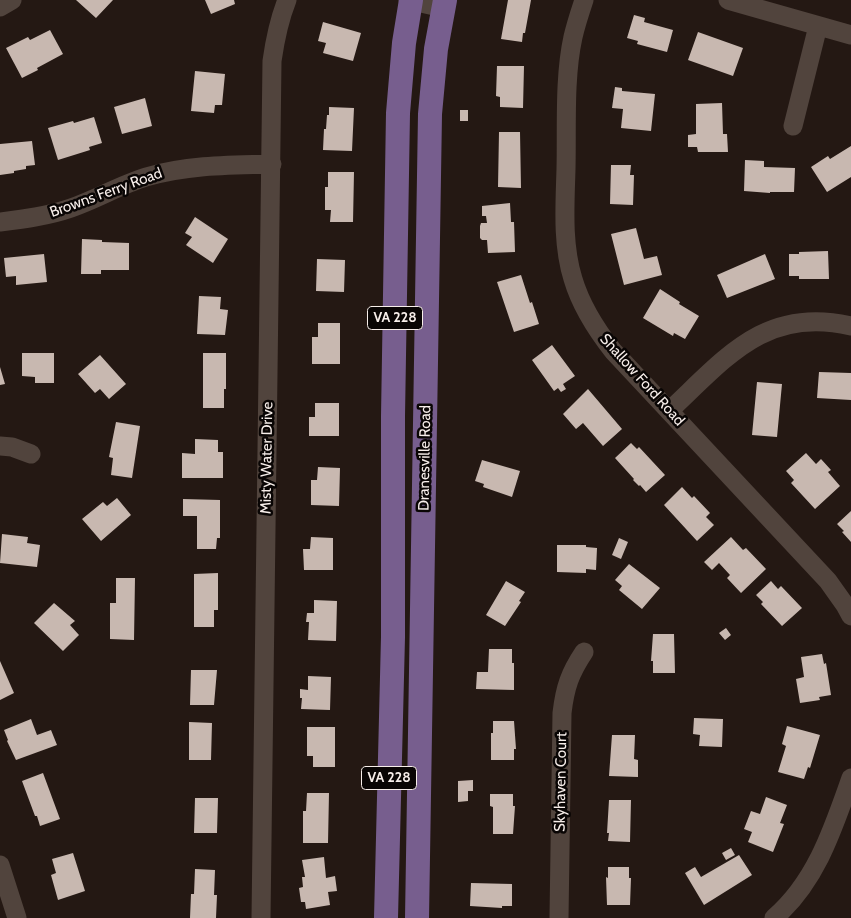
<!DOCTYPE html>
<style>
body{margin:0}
canvas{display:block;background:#241813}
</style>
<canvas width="851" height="918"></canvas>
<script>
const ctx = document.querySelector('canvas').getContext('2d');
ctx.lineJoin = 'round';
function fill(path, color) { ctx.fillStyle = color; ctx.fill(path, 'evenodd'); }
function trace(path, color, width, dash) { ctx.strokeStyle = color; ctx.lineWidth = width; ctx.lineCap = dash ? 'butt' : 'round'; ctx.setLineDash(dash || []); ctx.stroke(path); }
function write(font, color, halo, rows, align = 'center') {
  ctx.font = font + ' Cabin,sans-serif'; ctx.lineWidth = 5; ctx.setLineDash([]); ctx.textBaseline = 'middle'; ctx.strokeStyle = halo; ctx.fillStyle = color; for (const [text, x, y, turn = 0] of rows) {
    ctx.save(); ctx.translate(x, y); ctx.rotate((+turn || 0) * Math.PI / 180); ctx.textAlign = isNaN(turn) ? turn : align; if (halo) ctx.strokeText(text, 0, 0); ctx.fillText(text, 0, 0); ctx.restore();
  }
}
const building = new Path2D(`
 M76,0h37l-17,18z
 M205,0h29l1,4 -24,10z
 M508,0h23l-6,33h-2l-1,9 -21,-3z
 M634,15l11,3 -1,4 29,8 -6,22 -30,-8 1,-3 -11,-3z
 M323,22l38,11 -8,28 -30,-8 3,-10 -8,-2z
 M50,30l13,24 -26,14 1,2 -16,8 -16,-30 22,-11 2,3z
 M698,32l45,16 -10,28 -45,-16z
 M497,66h27l-1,42 -23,-1v-10l-4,-1z
 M195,71l30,3 -3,31h-7l-1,8 -23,-2z
 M615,87l7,1v3l33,3 -4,37 -30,-3 2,-19 -11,-1z
 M145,98l7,28 -30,8 -8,-27z
 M722,103l1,31h4l1,18h-30l-1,-5h-9v-12l8,-1v-30z
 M329,107l25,1 -2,43 -29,-1 1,-21h2l1,-14h2z
 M460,110h8v11h-8z
 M94,117l8,26 -13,4 1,3 -32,10 -10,-32 25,-7 1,2z
 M499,132h21l1,56 -23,-1z
 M32,141l3,24 -9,1v3l-12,2v2l-14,2v-31z
 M851,146v31l-24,15 -16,-25 17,-11 2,3z
 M745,160l19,1v6l31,1 -1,24h-24v1l-26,-2z
 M611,165h20l-1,10h4l-1,30 -23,-1z
 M328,172h26l-1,50h-23l1,-12h-6v-23h3z
 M510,203l1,19h3l1,30 -27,1 -1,-13h-5l-2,-2v-12l1,-3h6l-1,-7h-4v-10z
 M195,217l33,22 -15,24 -27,-18 6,-8 -7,-4z
 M636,228l8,31 13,-3 5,19 -38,10 -13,-51z
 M82,239l20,1v2l27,1v27h-28v4h-20z
 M828,251l1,28h-30v-3h-10v-22h10v-2z
 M44,254l3,28 -31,3v-9l-10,1 -2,-19z
 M765,254l10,25 -48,19 -10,-23z
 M317,259l28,1 -1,32 -28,-1z
 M521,275l9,28 2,-1 7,22 -25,8 -17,-50z
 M660,289l20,13 -1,2 20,12 -14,23 -11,-6 -1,3 -30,-18z
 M199,296l22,1 -1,12 8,1 -3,25 -28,-1z
 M318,323h22v41h-28v-27h6z
 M552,345l23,31 -12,8 3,5 -5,3 -3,-4 -4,3 -22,-31z
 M22,353h32v30h-19v-6l-13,-1z
 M203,353h23v36h-2v19h-21z
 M100,355l26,29 -17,15 -9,-10 -5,4 -17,-19z
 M0,367l5,17 -5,1z
 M819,372l32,1v27l-34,-2z
 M757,382l25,2 -5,53 -25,-2z
 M588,389l34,40 -19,17 -20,-23 -7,6 -13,-15z
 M315,403h24v33h-30v-19h6z
 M116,422l24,4 -8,52 -21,-3 2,-17 -4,-1z
 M195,439l23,1v12h5v26h-41v-25l13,1z
 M631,443l6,6 2,-2 26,28 -19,17 -6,-7 -1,1 -6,-6 1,-1 -19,-21z
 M806,453l10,11 5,-5 10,11 -3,2 12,14 -25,23 -24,-26 3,-3 -8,-9z
 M482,460l38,11 -8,26 -29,-10 1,-3 -9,-3z
 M318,467l22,1 -1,38 -28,-1v-25h6z
 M682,487l10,11 2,-2 16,17 -4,4 8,8 -17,16 -33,-36z
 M117,498l14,17 -30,26 -19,-22 21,-17 4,4z
 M183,499l37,1v38h-3l-1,11h-19v-33h-14z
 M851,511v31l-9,-10 2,-1 -7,-7z
 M2,534l26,3 -1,6 13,2 -3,22 -37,-4z
 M311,537l22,1v32h-29l-1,-21h7z
 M731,537l12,13 3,-2 20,21 -25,24 -14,-15 3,-3 -11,-12 -7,7 -8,-8z
 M619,538l9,4 -7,17 -9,-4z
 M557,545h29v2l11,1 -1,22 -10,-1v4l-29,-1z
 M629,564l31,24 -18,21 -23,-19 3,-4 -7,-6z
 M218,573v37h-4v17h-20v-53z
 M116,578h19l-1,62 -24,-1v-36h6z
 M506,581l19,11 -6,9 2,1 -16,24 -19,-11z
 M771,581l7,8 3,-3 21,22 -20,18 -21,-22 2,-2 -7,-7z
 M314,600l23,1 -1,40 -28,-1 1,-18h-3l1,-9h7z
 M54,603l21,18 -5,4 9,10 -16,16 -29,-28z
 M726,628l5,7 -6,5 -6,-7z
 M653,634h21l1,39h-22v-12h-2z
 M489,649h23v14h2v27l-38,-1 1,-17h11z
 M822,654l2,10 2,-1 5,32 -12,2 1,3 -20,3 -4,-24 8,-2 -3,-20z
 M0,661l14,32 -14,7z
 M191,670h26l-3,35h-24z
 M308,676l23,1 -1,33 -29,-1 1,-11h-2v-9l8,1z
 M694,718l29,1 -1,28 -23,-1 1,-11 -7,-1z
 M31,719l6,16 14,-5 6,15 -41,15 -9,-19 1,-1 -4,-10z
 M493,721h21l2,28h-2v11h-23v-27h2z
 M189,722l23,1 -1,37h-22z
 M787,726l33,9 -10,33 -2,-1 -4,12 -26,-7 8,-26 -4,-2z
 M307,727h28v40h-22v-11h-6z
 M612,735h23l-1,24 4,1v17l-29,-1z
 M43,773l17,46 -20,7 -3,-10h-2l-13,-35z
 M473,780v11h-5v10l-10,1v-21z
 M307,793h22l-1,50h-25v-32h3z
 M490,794h23v12h2l-2,28h-20v-27l-3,-1z
 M766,797l21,8 -7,18 4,1 -11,28 -25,-10 4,-10 -8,-3 7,-18 9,3z
 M195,798h23l-1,35h-23z
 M609,800h22l-1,42 -22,-1 1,-8h-2z
 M731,848l4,7 -9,5 -4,-7z
 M73,853l12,38 -27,9 -7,-25 5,-2 -4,-14z
 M739,855l13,20 -48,30 -19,-32 10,-6 6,10z
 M324,857l2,21 9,-2 2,15 -9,1 2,13 -24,4 -1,-7h-4l-2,-14 4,-1 -1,-10h3l-3,-17z
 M608,867h21v11h2l-1,27h-23l-1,-28 2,1z
 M195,869l20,1 -1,25h3l-1,23h-26l1,-24h3z
 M471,883l41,1v22h-10v2l-32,-2z`);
const minor = new Path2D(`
 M408,0l35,8
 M584,0c-4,12 -8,24 -11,37 -9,41 -6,90 -7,132 -1,36 -4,75 7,110 8,27 22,49 40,72l215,230 17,24 6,11
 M728,0l123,35
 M0,7l12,-7
 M793,126l25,-100
 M0,222c24,-3 48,-6 71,-14 26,-9 49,-23 75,-31 41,-12 83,-12 126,-13
 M669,411c57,-53 96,-105 182,-85
 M0,446l12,1 19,7
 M0,865l17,53
 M261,918l11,-857c3,-21 7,-41 15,-61
 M559,918l3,-205c3,-26 8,-40 22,-61
 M774,918c42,-36 59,-89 77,-140`);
const major = new Path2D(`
 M386,918l7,-281v-221l5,-303 6,-70 7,-43
 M417,918l13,-804 6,-65 9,-49`);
const shields = [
 [395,318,55],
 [389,778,55]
];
const shieldNames = [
 ["VA 228",395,318],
 ["VA 228",389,778]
];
const streetNames = [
 ["Browns Ferry Road",106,193,-20],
 ["Shallow Ford Road",642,380,48],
 ["Misty Water Drive",267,458,-89],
 ["Dranesville Road",425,458,-89],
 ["Skyhaven Court",561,782,-89]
];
fill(building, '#c8b8b0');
trace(minor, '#51443d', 19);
trace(major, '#775e8e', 24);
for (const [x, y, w] of shields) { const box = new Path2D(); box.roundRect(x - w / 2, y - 11.5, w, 23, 4); ctx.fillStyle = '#090504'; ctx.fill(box); trace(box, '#f7eeea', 1); }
write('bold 14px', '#f7eeea', null, shieldNames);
write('15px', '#f7eeea', '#090504', streetNames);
</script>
